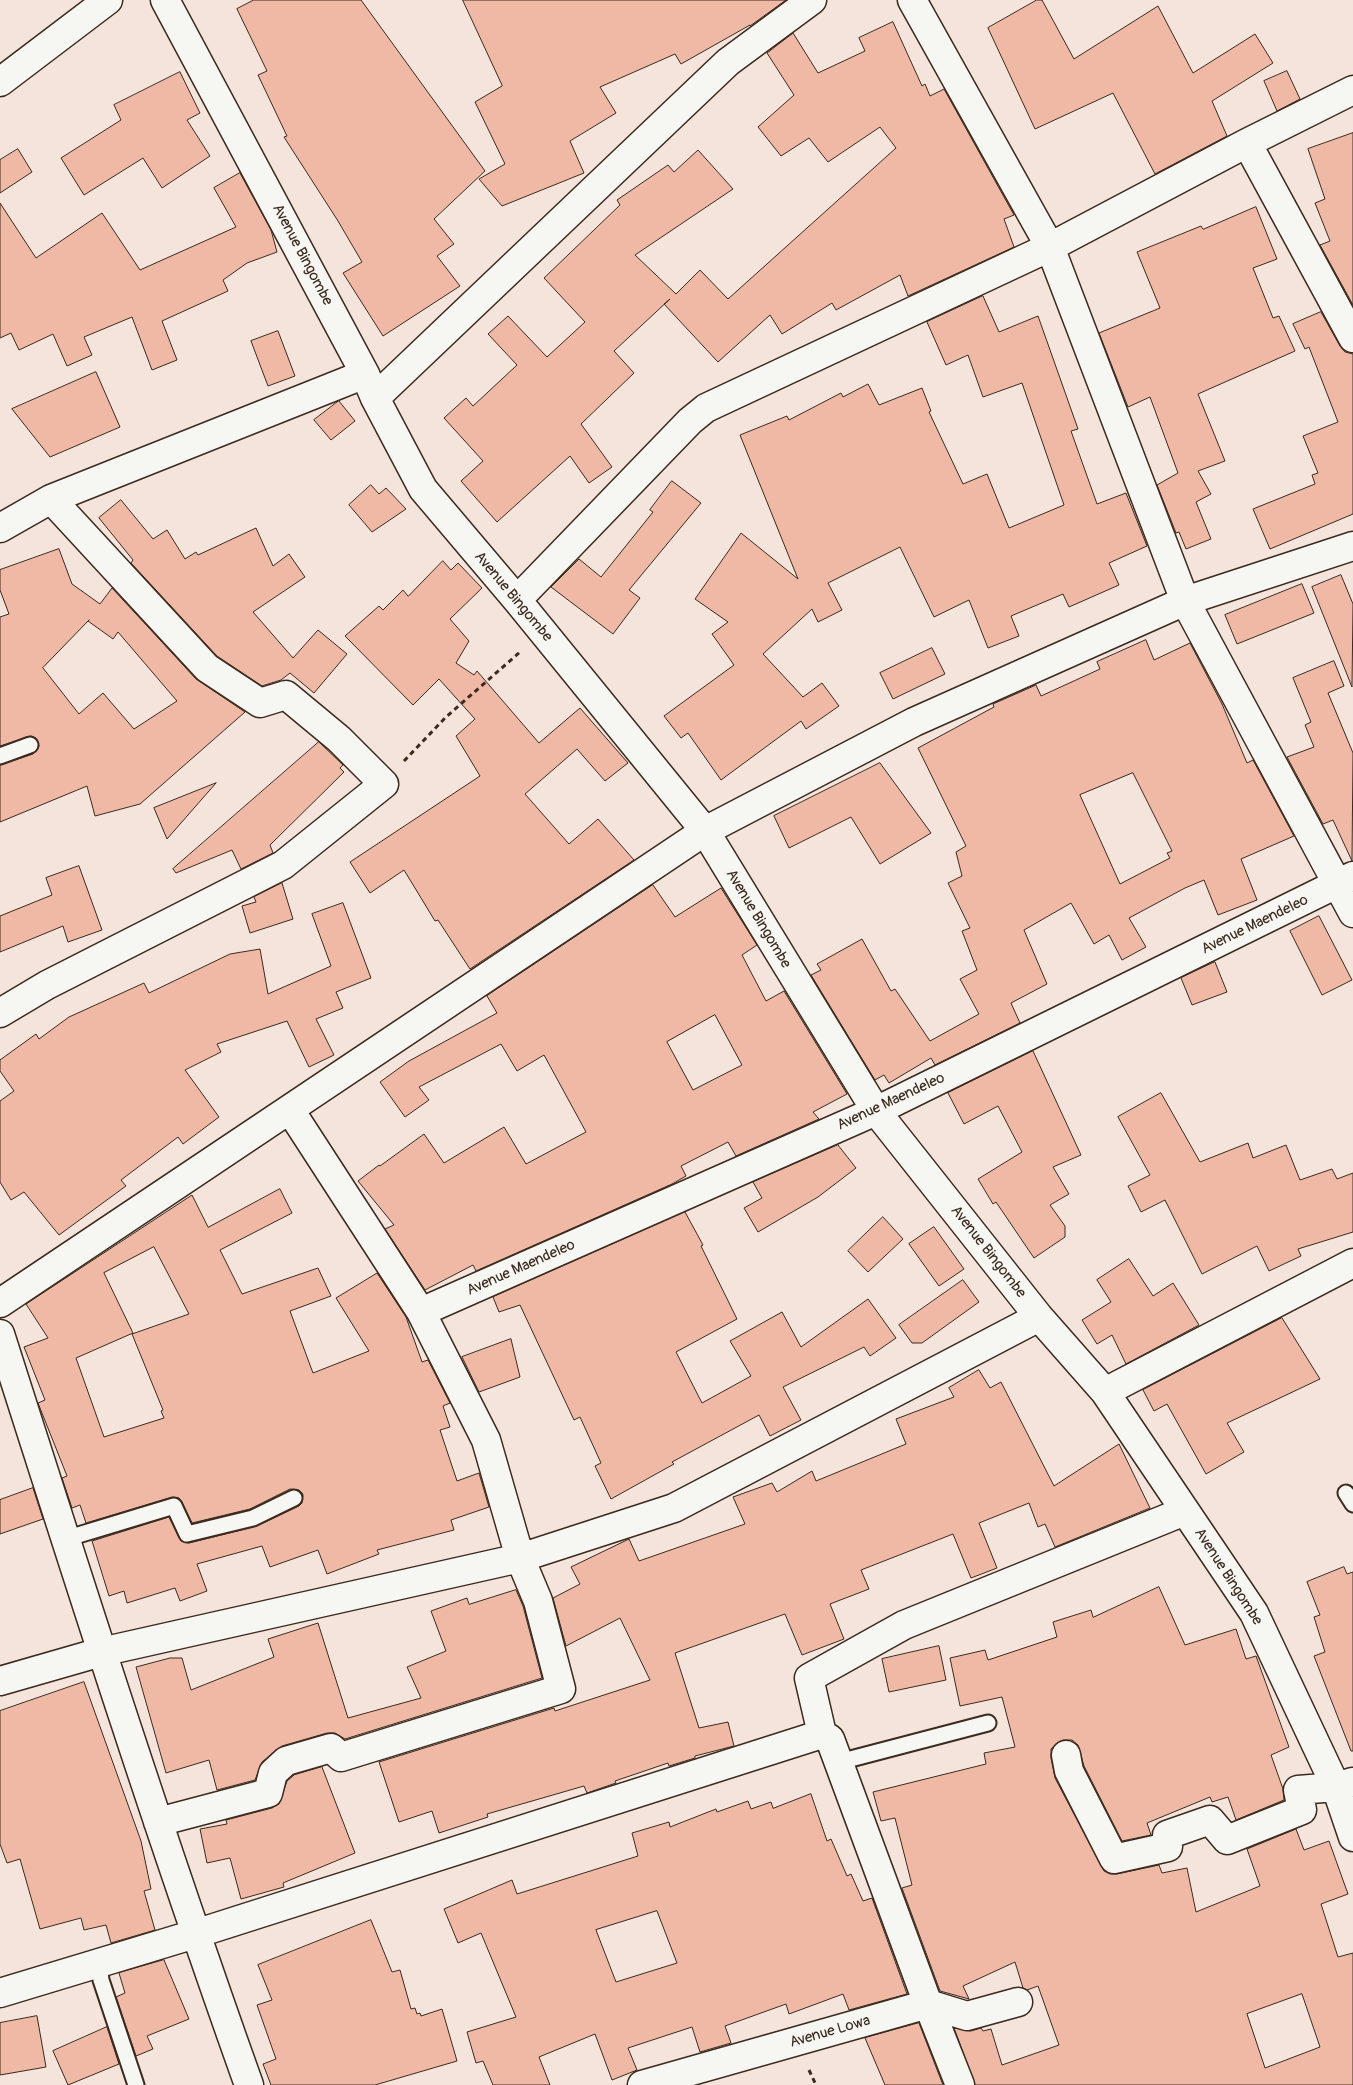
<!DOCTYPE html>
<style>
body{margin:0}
canvas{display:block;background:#f4e4db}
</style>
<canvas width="1353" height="2085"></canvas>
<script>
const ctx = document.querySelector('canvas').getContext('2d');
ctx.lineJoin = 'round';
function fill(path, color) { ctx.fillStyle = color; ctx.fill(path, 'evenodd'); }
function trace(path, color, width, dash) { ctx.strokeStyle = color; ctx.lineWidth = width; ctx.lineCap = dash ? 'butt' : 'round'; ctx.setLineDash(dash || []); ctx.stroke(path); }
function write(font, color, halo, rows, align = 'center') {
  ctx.font = font + ' Pangolin,sans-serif'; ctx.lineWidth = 4; ctx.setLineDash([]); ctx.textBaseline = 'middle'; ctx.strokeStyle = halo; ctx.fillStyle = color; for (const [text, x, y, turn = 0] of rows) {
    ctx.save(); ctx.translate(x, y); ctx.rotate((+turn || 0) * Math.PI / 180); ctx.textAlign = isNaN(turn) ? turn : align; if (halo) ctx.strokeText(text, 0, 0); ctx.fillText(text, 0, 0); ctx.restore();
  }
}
const building = new Path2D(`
 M254,0h107l124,171 -51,48 20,25 -17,12 23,30 -77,50 -40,-63 19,-11 -24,-41 -54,-84 3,-1 -29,-61 9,-4 -30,-62z
 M463,0h323l-36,26v-1l-69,39 -6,-10 -75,33 16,26 -46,28 14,32 -82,33 -23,-27 26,-15 -30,-62 27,-16z
 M1037,0h5l32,59 84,-53 35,67 62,-39 18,29 -61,38 15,35 -72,38 -42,-81 -78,36 -47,-101z
 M893,22l29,64 3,-2 5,12 14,-7 70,126 -10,4 10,28 -106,49 -8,-21 -64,35 -4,-7 -50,31 -12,-19 -52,47 -54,-58 6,-5 -56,52 20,22 -53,51 31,43 -23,16 -19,-27 -73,66 -36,-41 22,-20 -39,-43 22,-20 7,8 44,-41 -29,-31 20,-18 39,41 38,-35 -41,-44 76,-73 -3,-5 51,-35 6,7 24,-22 35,39 -98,66 41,39 24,-24 28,29 168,-151 -16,-21 -52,35 -19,-24 -28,18 -23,-29 36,-32 -27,-42 26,-20 25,40 47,-22 -6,-13z
 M1287,71l13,28 -23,12 -13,-30z
 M180,72l20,41 -13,7 23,36 -48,32 -19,-30 -59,37 -23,-37 60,-38 -7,-15z
 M1353,133v172l-33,-60 10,-4 -15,-38 10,-4 -17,-50z
 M18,149l14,23 -32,21v-33z
 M240,173l31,57 6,22 -30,11 -24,17 5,11 -66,30 15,39 -25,10 -20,-53 -48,20 8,18 -25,11 -14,-32 -34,16 -8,-17 -11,5v-135l36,55 66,-45 38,57 96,-43 -22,-39z
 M1256,207l21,52 -24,9 20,50 6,-2 16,35 -97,43 27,67 -27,10 13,23 -15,8 15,37 -25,10 -7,-17 -3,1 -19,-48 21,-12 -28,-76 -22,10 -29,-74 61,-25 -23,-56 64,-26 2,3z
 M983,296l16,36 39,-16 40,113 -7,2 26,73 29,-11 21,53 -38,17 10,22 -50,22 -6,-13 -52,22 8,20 -31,12 -19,-48 -35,17 -34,-70 -72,36 14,27 -24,12 -6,-13 -49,45 40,43 19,-14 17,23 -33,23 -5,-8 -80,59 -33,-47 -7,5 -17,-22 70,-51 -22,-31 16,-12 -33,-23 46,-66 57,46 -58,-144 47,-19 2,4 52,-27 2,4 25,-13 11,21 43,-17 9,23 -2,1 34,72 24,-10 22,54 55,-23 -42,-122 -39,14 -15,-42 -22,10 -19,-43z
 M1321,312l19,34 5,6 8,2v160l-83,35 -17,-40 62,-25 -3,-9 6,-2 -15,-37 35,-14 -29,-75 -4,2 -12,-25z
 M278,331l17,45 -27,10 -17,-45z
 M96,372l24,55 -70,30 -38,-48z
 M339,401l16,20 -24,19 -17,-20z
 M672,481l29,22 -72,87 11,8 -27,36 -62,-47 28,-28 22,18 52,-65 -3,-2z
 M371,485l8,9 7,-6 20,21 -34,23 -23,-27z
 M121,500l32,39 14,-9 18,29 11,-7 2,3 58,-27 17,38 16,-12 16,23 -52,35 40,46 25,-28 29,24 -33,39 -24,-20 -9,7 -19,6 -45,-30 -86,-93 2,-3 -34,-42z
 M59,549l13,35 28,20 12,-16 84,91 49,33 -105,92 -45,12 -8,-30 -87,36v-57l33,-11 6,-8 -3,-8 -5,-2 -31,10v-129l9,-3 -9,-24v-20zM89,620l-1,1 25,18 5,-7 59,69 -43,28 -31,-36 -24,21 -36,-46z
 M443,561l8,9 7,-7 24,25 -32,31 19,22 -13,22 18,12 3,-4 62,72 41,-35 48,55 -23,18 -28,-32 -52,45 44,50 29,-25 36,41 -164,109 -32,-49 -3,1 -31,-51 -34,23 -20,-31 130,-86 -24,-40 19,-17 -36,-40 -26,26 -68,-69 34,-30 4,4 20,-20 5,6z
 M1341,575l12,29 -1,83 -40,-100z
 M1302,584l12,29 -77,31 -12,-29z
 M1146,640l8,20 36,-17 32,61 25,59 6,-3 41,76 -53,23 16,41 -39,15 -14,-35 -19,8 -56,30 17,29 -24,13 -13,-25 -15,9 -23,-41 -47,27 23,54 -36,19 9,20 -85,42 -4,-7 -42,25 -5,-8 -9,5 -64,-105 10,-5 -4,-6 45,-25 29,52 4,-2 35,52 49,-27 -19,-35 17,-9 -15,-39 8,-3 -22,-45 14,-7 -6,-24 10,-6 -48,-98 76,-41 -1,-3 43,-19 5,11 59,-27 -3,-7zM1133,773l39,78 -5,2 3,5 -50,26 -40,-89z
 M932,648l13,26 -52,25 -13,-26z
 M1334,661l10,25 -16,7 25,60 -1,108 -19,-41 -10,4 -36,-67 27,-10 -9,-22 6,-3 -18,-44z
 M319,742l24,23 -3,3 4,4 -74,73 3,8 -32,16 -9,-19 -56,23 -3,-4z
 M880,763l51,70 -51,31 -29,-47 -62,31 -15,-32z
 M216,783l-49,56 -13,-31z
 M79,866l23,64 -34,12 -5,-16 -63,26v-36l52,-21 -6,-17z
 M282,883l11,36 -43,14 -8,-27 14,-4 -2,-5z
 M653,885l22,32 46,-29 36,57 -15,10 24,46 18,-10 63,103 -34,18 6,7 -83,37 -8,-14 -47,24 5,10 -14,8 -196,87 -3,-6 -48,25 -40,-61 9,-4 -36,-44 21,-16 1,1 44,-32 20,29 60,-36 22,37 60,-32 -42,-77 -27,16 -16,-27 -82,43 10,13 -24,17 -25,-35 29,-21 88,-48 -10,-17zM715,1015l27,50 -49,25 -26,-48z
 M343,903l28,75 -35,14 7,16 -27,11 18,36 -25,12 -22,-46 -70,23 4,8 -36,18 34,47 -36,27 -5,-7 -57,43 5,6 -67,49 -35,-43 -13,8 -11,-18v-81l14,-10 -14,-20v-11l36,-26 3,5 30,-22 75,-34 5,10 81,-39 30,-5 8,45 63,-28 -19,-52z
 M1319,916l33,64 -30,15 -32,-64z
 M1215,962l12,30 -35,13 -11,-27z
 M1033,1051l48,104 -28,12 16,27 -19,11 15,21v11l-31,21 -38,-56 -3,2 -15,-25 44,-27 -24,-46 -34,18 -16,-31z
 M1161,1093l39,69 48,-19 5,15 33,-13 14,35 32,-11 5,10 16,-6v59l-55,17 3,7 -32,15 -12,-25 -55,28 -37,-74 -24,12 -13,-26 22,-11 -32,-58z
 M838,1145l18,23 -38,29 -60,35 -14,-24 18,-10 -9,-16z
 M280,1189l12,24 -72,37 22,44 76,-26 13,28 -41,15 23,62 56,-22 -33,-53 41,-25 29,44 16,45 6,-2 22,43 -7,3 7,21 -10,3 17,51 22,-8 10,34 -38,13 3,10 -77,20 2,4 -52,20 -9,-24 -48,17 -8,-21 -65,18 10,27 -27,10 -5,-13 -48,15 -3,-12 -15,5 -17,-55 77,-24 12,24 8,2 68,-17 42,-20 3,-3 1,-9 -4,-4 -9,-1 -40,20 -58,14 -10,-21 -3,-4 -7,-1 -86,26 -6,-18 -8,3 -10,-30 5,-2 -29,-73 7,-3 -21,-53 24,-9 -22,-34 166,-109 16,32zM154,1247l35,67 -57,20 31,76 -2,1 3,7 -60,19 -28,-79 57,-25 -29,-60z
 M685,1212l18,33 -2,1 36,73 -61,33 26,51 49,-27 -21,-35 52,-29 19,35 67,-48 28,39 -26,18 -6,-9 -81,40 18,33 -31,16 -11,-21 -87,47 2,2 -63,35 -16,-33 6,-3 -21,-46 -6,3 -54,-115 -21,7 -6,-15z
 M883,1217l20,22 -35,33 -20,-21z
 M934,1227l30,42 -25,17 -30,-42z
 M1129,1259l24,37 20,-13 26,42 -73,39 -14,-29 -15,9 -15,-24 29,-18 -14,-22z
 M963,1280l16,22 -57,41h-10l-13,-18z
 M1282,1318l38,61 -93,44 17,29 -38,22 -39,-70 -13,7 -11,-21z
 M511,1339l9,38 -41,15 -17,-35z
 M979,1370l11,18 11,-6 53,104 65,-42 31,64 -95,39 -10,-23 -7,3 -9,-24 -50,20 18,45 -26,10 -18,-44 -92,36 8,19 -39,15 14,35 -42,16 -17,-41 -110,39 24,75 29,-6 6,24 -39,10v2l-26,8 -1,-3 -53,18 1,2 -29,10 -3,-7 -97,28 1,3 -49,16 -7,-22 -33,11 -20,-60 175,-54 1,3 95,-31 -30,-62 -54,28 -13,-48 27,-14 -9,-17 58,-28 10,22 106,-37 -12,-27 39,-14 5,9 35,-21 4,10 90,-37 -10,-25 58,-22 -5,-9z
 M33,1488l10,31 -43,15v-34z
 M1344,1567l3,7 6,-2v179h-2l-37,-95 11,-4 -11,-35 6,-2 -13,-33z
 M1159,1587l26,58 51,-16 10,30 10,-3 33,91 -18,8 12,34 1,11 -48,20 -8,-23 -16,5 -2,-5 -63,26 4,12 -29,6 -38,-75 -6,-21 -6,-5h-9l-7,4 -5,5v9l4,20 49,93 6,3h7l42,-9 3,8 25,-5 9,44 64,-26 -13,-37 49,-20 8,21 25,-9 19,53 -27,10 17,53 15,-4v132h-378l-21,-57 17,3 10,-3 2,3 8,-2 11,36 57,-20 -21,-59 -11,4 -4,-2 -8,-26 -52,24 6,13 -29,-8 -38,-103 10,-3 -17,-67 -14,3 -8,-29 113,-28 -2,-11 31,-6 -13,-50 -42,9 -10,-48 35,-8 3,10 69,-23 -4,-15 38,-12 2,7zM1302,1994l18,53 -55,21 -18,-54z
 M516,1590l7,16 19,72 -197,61 -10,-6h-8l-45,13 -20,16 -7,18 -38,10 -8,-30 -43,13 -30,-106 34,-9h12l9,32 83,-33 -6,-18 50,-16 30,95 73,-20 -14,-31 39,-16 -15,-40 36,-13 2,6z
 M939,1646l7,34 -57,12 -7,-33z
 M84,1682l57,159 10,48 -7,2 11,39 -44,13 -5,-18 -22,5 -3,-12 -41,11 -20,-70 -13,4 -7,-19v-133z
 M322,1767l33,86 -72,30 1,4 -43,12 -11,-41 -23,5 -7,-34 27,-5 -1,-4 46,-12 7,-4 8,-23 7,-6z
 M811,1794l16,47 4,-2 16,37 4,-2 12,27 9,-3 35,96 -58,16 -6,-16 -54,20 -3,-10 -61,22 6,17 -31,9 -8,-25 -64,21 9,22 -25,10 -17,-46 -56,23 11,28h-57l-10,-24 -7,2 -9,-31 49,-15 -35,-84 -23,10 -14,-34 68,-29 5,14 121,-38 -6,-23 37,-11 1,5 46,-18 1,3 31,-11 3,8 20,-7 2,6zM657,1911l20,52 -61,19 -20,-52z
 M371,1920l21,52 8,-2 11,39 4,-1 2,6 3,-1 1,3 21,-7 15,52 -82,24h-104l-8,-21 13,-5 -19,-54 15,-5 -14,-35z
 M164,1960l25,59 -42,17 6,13 -17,7 -20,-59 9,-4 -6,-20z
 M37,2016l9,51 -46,8v-52z
 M919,2023l24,62h-58l-20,-47z
 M107,2027l12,37 -51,21 -15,-34z`);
const path = new Path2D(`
 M404,761l42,-44 74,-65
 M809,2070l7,15`);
const service = new Path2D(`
 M0,756l30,-11
 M1346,1493l7,11
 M65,1539l109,-33 13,28 66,-16 41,-20
 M839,1762l149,-39
 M99,1963l2,17 35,105`);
const minor = new Path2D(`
 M165,0l200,374 10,24 48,91 94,111 188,231 171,280 163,206 66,75 149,221 82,174 17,50
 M912,0l138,247 135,354 168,312
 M0,82l108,-82
 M1247,143l106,195
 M375,398l353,-336 84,-62
 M0,528l51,-29 314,-125
 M517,600l173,-179 16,-13 344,-161 197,-104 106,-53
 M0,1013l47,-28 236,-120 101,-81 -45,-45 -53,-44 -26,8 -53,-35 -156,-169
 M0,1303l705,-472 209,-109 271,-121 168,-55
 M421,1312l455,-201 477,-235
 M0,1334c80,251 160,502 249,751
 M1105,1392l248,-129
 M0,1681l101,-29 419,-94 154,-50 365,-191
 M822,1734l-13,-56 95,-53 281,-114
 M1066,1755l3,16 45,88 54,-12 -1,-12 43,-15 17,20 75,-30 -4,-20 38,-3 16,-5
 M158,1822l110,-29 5,-20 13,-12 45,-13 10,9 220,-68 -23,-88 -18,-43 -34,-118 -65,-128 -131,-202
 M0,1993l195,-59 627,-200 8,5 98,265 32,81
 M642,2085l286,-81 39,12 51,-14`);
const streetNames = [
 ["Avenue Bingombe",302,255,62],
 ["Avenue Bingombe",513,597,50],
 ["Avenue Bingombe",758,919,59],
 ["Avenue Maendeleo",1255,925,-26],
 ["Avenue Maendeleo",891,1102,-25],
 ["Avenue Bingombe",988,1252,52],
 ["Avenue Maendeleo",521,1268,-24],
 ["Avenue Bingombe",1228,1577,57],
 ["Avenue Lowa",830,2032,-16]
];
fill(building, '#f0b9a6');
trace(building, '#3b2a1e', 1);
trace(service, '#3b2a1e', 19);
trace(minor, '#3b2a1e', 31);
trace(path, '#3b2a1e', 3, [5, 4]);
trace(service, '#f6f6f2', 15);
trace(minor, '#f6f6f2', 28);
write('15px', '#3b2a1e', '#f6f6f2', streetNames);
</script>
